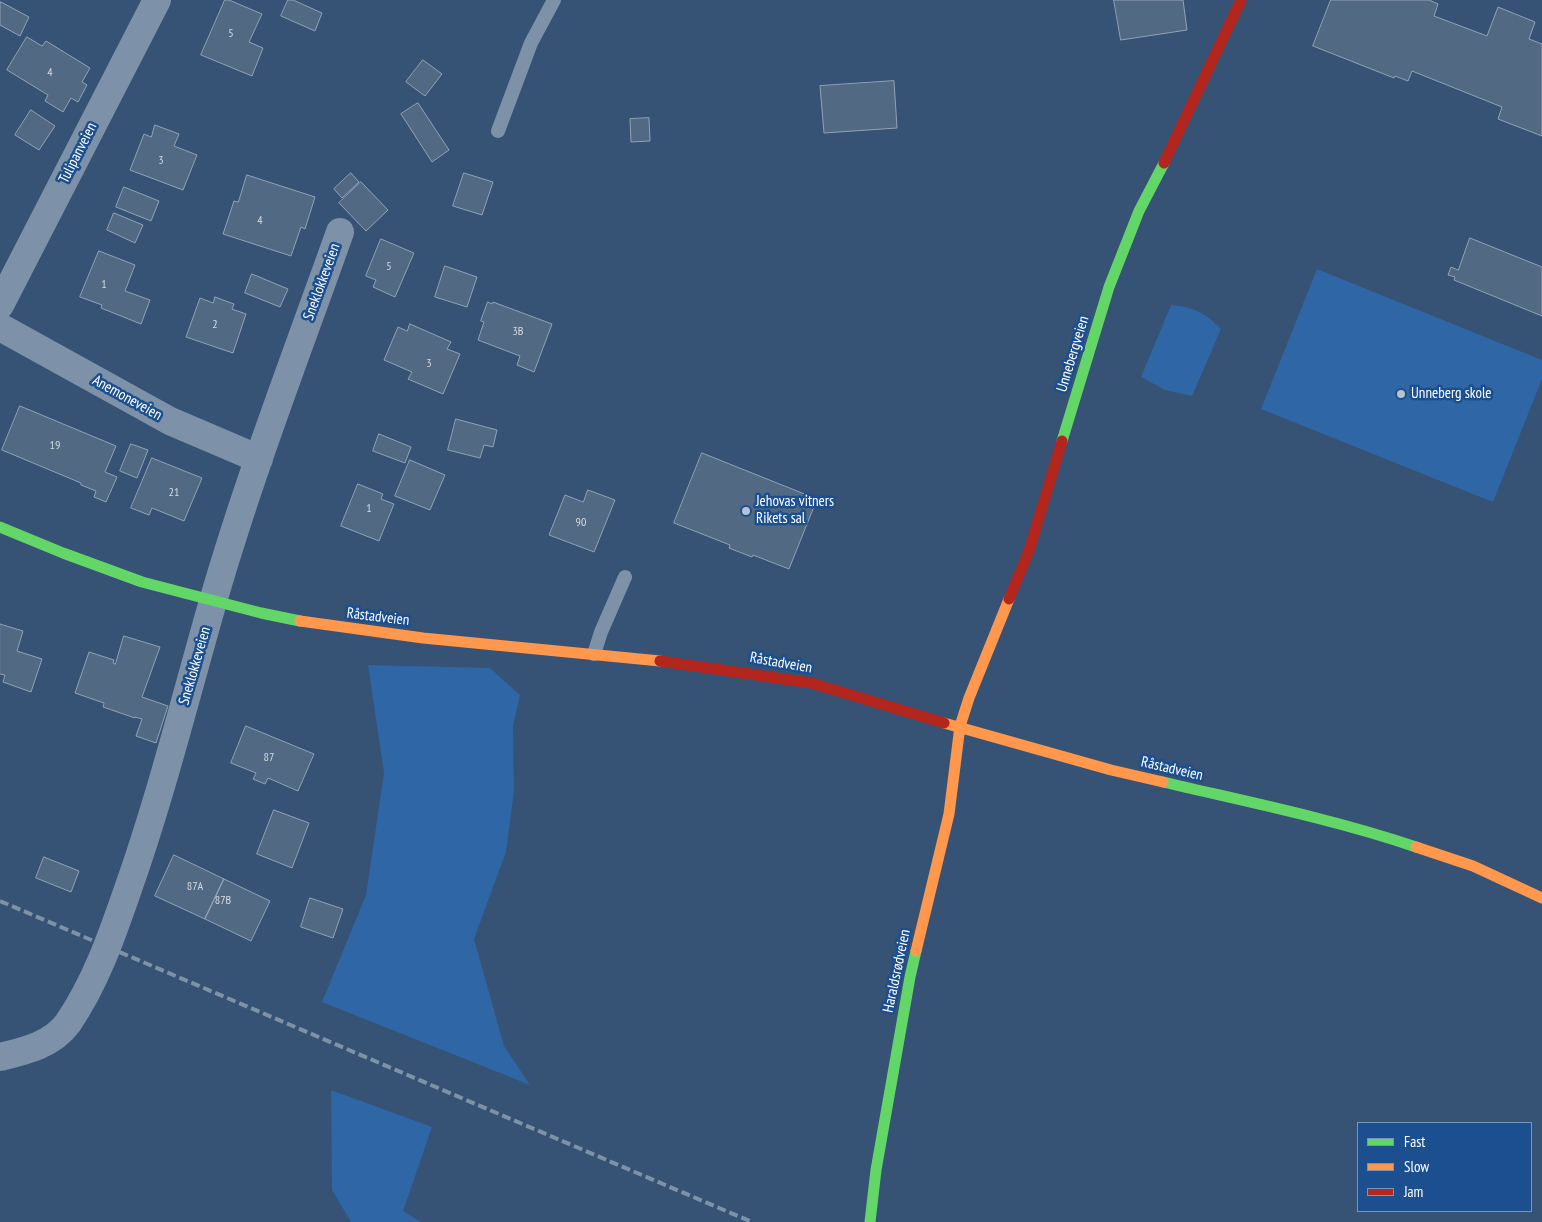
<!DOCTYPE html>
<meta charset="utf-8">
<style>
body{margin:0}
#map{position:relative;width:1542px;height:1222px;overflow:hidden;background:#365274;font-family:"PT Sans Narrow",sans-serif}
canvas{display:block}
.legend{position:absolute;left:1357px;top:1122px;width:175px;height:90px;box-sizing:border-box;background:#1b4f8f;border:1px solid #7695bc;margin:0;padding:6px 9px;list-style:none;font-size:15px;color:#fff}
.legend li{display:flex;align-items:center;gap:10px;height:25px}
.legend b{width:25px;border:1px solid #7695bc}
</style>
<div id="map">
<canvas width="1542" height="1222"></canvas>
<ul class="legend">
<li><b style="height:6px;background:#63d668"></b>Fast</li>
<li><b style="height:6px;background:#ff974d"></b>Slow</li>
<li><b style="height:6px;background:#b3261e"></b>Jam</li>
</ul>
</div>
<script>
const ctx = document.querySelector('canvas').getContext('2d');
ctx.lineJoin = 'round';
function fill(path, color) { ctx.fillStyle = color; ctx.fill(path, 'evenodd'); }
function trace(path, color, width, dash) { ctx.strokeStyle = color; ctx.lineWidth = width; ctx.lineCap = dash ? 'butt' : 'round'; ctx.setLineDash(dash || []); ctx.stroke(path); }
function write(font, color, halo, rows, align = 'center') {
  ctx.font = font + ' "PT Sans Narrow",sans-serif'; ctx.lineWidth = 5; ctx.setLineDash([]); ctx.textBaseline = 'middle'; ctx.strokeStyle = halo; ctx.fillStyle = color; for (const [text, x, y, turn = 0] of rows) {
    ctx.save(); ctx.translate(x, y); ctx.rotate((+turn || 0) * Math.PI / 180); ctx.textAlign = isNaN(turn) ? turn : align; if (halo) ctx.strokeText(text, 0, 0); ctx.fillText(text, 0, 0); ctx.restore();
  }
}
const green = new Path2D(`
 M1317,269l225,91v19l-49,123 -232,-93z
 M1171,305c22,2 35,8 50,24l-29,67 -27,-6 -24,-13z
 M368,665l122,3 30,27 -7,31 1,65 -8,61 -32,87 30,107 26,39 -208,-83 44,-107 18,-122z
 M331,1090l101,37 -29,84 18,11h-70l-19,-32z`);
const building = new Path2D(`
 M225,0h4l33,14 -13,28 14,6 -11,28 -51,-21z
 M288,0h5l29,13 -7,18 -34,-15z
 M1114,0h69l4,30 -66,10z
 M1331,0h98l9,4 -4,12 53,20 11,-29 37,15 -6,17 13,5v92l-44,-17 4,-12 -90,-36 -4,10 -13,-5 -1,2 -81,-32z
 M1,2l28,15 -9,19 -20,-11v-20z
 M27,37l15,9 4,-5 44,27 -8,14 5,3 -9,17 -7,-4 -8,14 -18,-11 3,-6 -41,-25z
 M423,60l19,14 -17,22 -19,-14z
 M894,81l3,47 -73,5 -4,-47z
 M418,103l31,47 -17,12 -31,-48z
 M31,110l24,16 -16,24 -24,-15z
 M649,118l1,23 -19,1 -1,-23z
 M155,125l24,9 -5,12 23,9 -14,35 -53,-20 14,-36 7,3z
 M351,173l8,9 -17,16 -8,-9z
 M464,173l29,9 -11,33 -29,-9z
 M247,175l68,22 -10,32 -4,-2 -10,29 -68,-22 11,-33 4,1z
 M361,182l27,28 -22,21 -27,-28z
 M124,187l35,14 -8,20 -35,-14z
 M114,213l29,12 -8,18 -28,-13z
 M1470,238l72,29v49l-88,-36 1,-3 -7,-2 3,-8 7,3z
 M381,239l33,14 -19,44 -22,-10 3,-7 -10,-4z
 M99,251l36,14 -10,26 25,9 -9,24 -40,-16 1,-3 -22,-8z
 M445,266l32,11 -10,30 -32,-10z
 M252,274l36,15 -8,18 -35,-14z
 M215,297l19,7 -2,5 14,5 -13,39 -47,-16 14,-39 13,5z
 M488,302l4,2 1,-2 59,22 -18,48 -17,-7 3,-9 -42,-16 6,-18 -3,-1z
 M410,324l41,18 -4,7 13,5 -17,40 -35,-15 4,-7 -28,-12 14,-33 9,4z
 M20,406l96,40 -11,26 12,5 -11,25 -12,-5 2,-6 -15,-6v-2l-79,-33z
 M456,419l41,11 -4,17 -9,-2 -4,13 -32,-8z
 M379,434l32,13 -6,16 -32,-12z
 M131,444l17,6 -11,28 -17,-7z
 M702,453l115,46 -28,70 -36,-14 -1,2 -23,-9 1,-3 -56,-22z
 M152,458l50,20 -18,43 -32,-13 -3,7 -18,-7z
 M410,460l35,15 -15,35 -35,-14z
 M358,484l25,10 -2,5 13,5 -15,37 -38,-15z
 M588,490l27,10 -21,52 -45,-17 16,-40 18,7z
 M0,624l23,7 -6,20 25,8 -11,33 -28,-10 2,-7 -5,-1z
 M124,636l36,11 -18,50 26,9 -12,37 -20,-7 6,-17 -7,-2v1l-32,-11 1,-4 -29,-10 14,-41 25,8 -1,3 2,1z
 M246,726l68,28 -16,37 -30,-13 -3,6 -12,-5 3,-6 -25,-10z
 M274,810l35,13 -17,45 -35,-14z
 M174,855l50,24 -19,40 -50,-23z
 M44,857l35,14 -8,21 -35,-14z
 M224,879l46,22 -19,40 -46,-22z
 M310,898l33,11 -10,29 -32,-11z`);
const lane = new Path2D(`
 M498,131l33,-88 23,-43
 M594,654l7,-22 24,-55`);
const street = new Path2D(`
 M0,305l157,-305
 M0,327l170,94 89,38
 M0,1057c25,-6 52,-12 68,-34 28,-41 44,-88 60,-134 34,-96 58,-194 86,-291 36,-124 83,-245 126,-366`);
const fast = new Path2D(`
 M1062,441l47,-154 30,-76 25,-48
 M0,527l63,26 79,29 119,31 39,8
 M1163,782c85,20 170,37 253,65
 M870,1222l6,-52 34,-193 6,-26`);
const slow = new Path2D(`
 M300,621l123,17 237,23
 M944,723l167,47 52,12
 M1416,847l57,19 69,32
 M916,951l33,-137 11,-88 9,-28 40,-99`);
const jam = new Path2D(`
 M1164,163l77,-163
 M1009,599l20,-48 33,-110
 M660,661l151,22 133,40`);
const rail = new Path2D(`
 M0,901l752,321`);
const markers = [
 [1401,394,5,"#b9c2ce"],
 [746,511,5,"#b9c2ce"]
];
const numberNames = [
 ["5",231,34],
 ["4",50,73],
 ["3",161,161],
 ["4",260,221],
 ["5",389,267],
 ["1",104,285],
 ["2",215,325],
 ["3B",518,332],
 ["3",429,364],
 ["19",55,446],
 ["21",174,493],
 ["1",369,509],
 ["90",581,523],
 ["87",269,758],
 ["87A",195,887],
 ["87B",223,901]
];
const streetNames = [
 ["Tulipanveien",78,153,-63],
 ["Sneklokkeveien",322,282,-70],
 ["Unnebergveien",1073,354,-73],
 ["Anemoneveien",127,398,29],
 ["Råstadveien",378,617,7],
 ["Råstadveien",781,663,10],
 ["Sneklokkeveien",195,666,-74],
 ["Råstadveien",1172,769,13],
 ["Haraldsrødveien",897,971,-78]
];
const poiNames = [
 ["Unneberg skole",1411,394],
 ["Jehovas vitners",756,502],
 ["Rikets sal",756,519]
];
fill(green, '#2f66a5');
fill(building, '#526984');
trace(building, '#92a2b6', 1);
trace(lane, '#7d92a8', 14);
trace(street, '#7d92a8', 28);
trace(fast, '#63d668', 11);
trace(slow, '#ff974d', 11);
trace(jam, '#b3261e', 11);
trace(rail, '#7e92a7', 4, [9, 4]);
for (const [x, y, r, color] of markers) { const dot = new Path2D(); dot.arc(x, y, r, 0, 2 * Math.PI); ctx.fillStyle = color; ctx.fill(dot); trace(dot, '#1b4f8f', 2); }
write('12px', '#d4dae0', null, numberNames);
write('15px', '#fff', '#1b4f8f', streetNames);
write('15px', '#fff', '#1b4f8f', poiNames, 'left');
</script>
